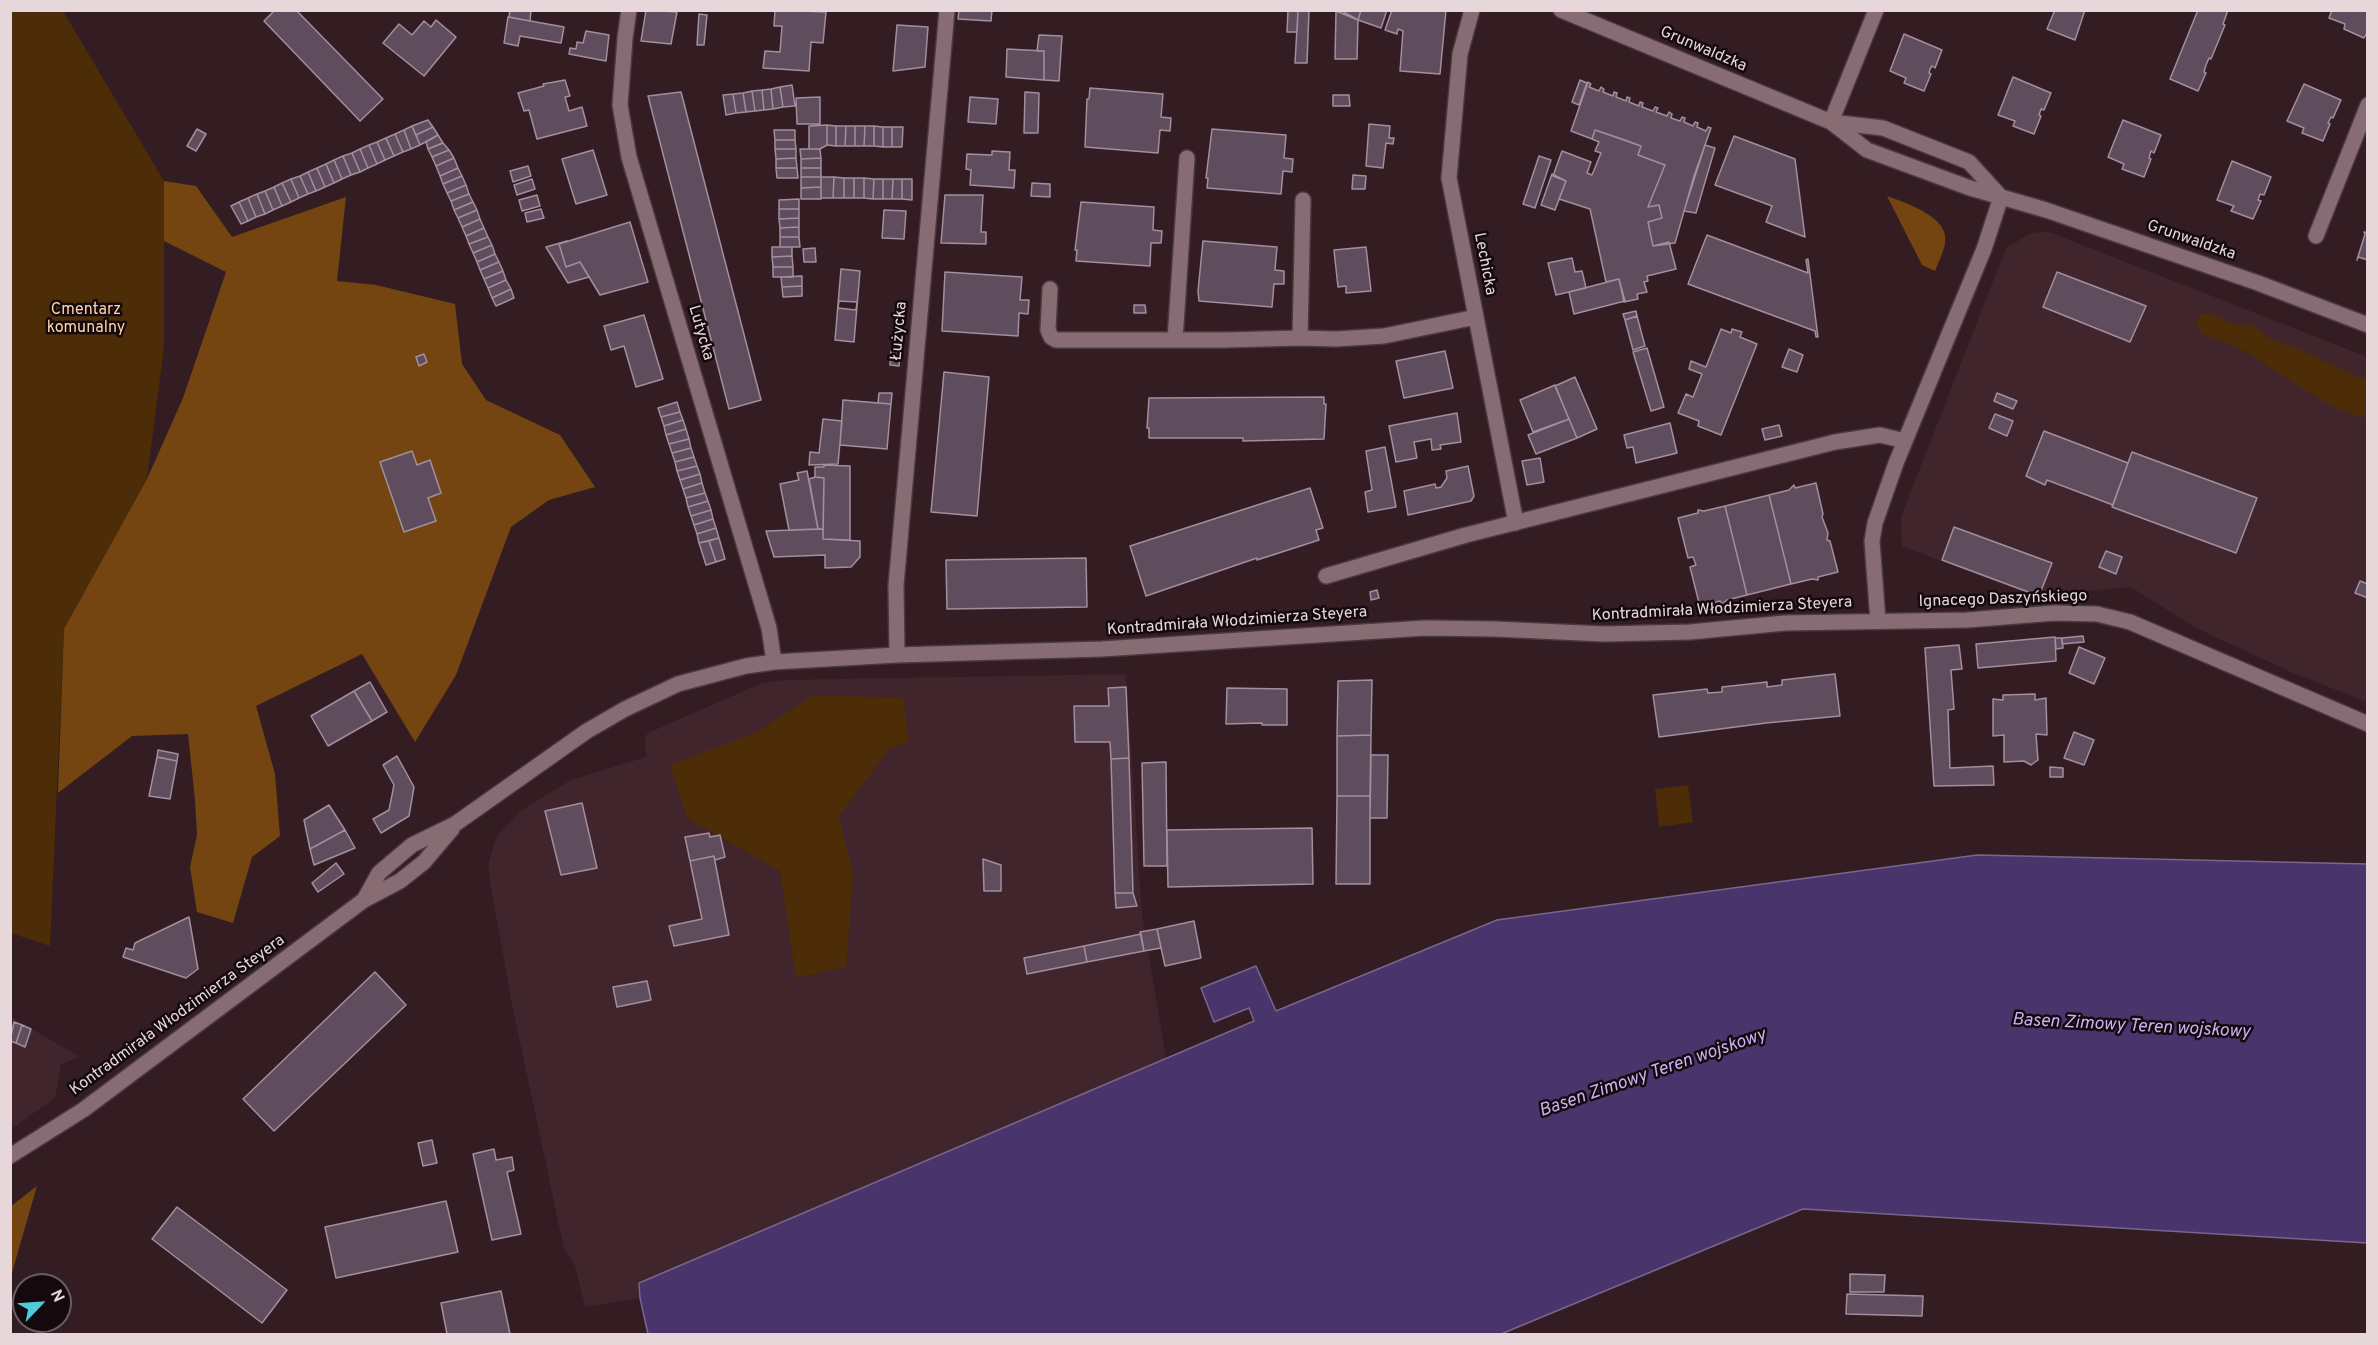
<!DOCTYPE html>
<meta charset="utf-8">
<style>
body{margin:0}
#map{position:relative;width:2378px;height:1345px;overflow:hidden;background:#331d23;font-family:Overpass,sans-serif}
canvas{display:block}
.frame{position:absolute;inset:0;border:12px solid #e7d7db;pointer-events:none}
.north{position:absolute;left:12px;top:1273px;width:60px;height:60px;box-sizing:border-box;background:#140a0d;border:2px solid #685c5f;border-radius:50%;rotate:65deg;font-size:16px;font-weight:700;line-height:24px;text-align:center;color:#e7d7db}
.north::after{content:'';display:block;margin:auto;width:21px;height:27px;background:#52cbd9;clip-path:polygon(50% 0,100% 100%,50% 72%,0 100%)}
</style>
<div id="map">
<canvas width="2378" height="1345"></canvas>
<div class="frame"></div>
<div class="north">N</div>
</div>
<script>
const ctx = document.querySelector('canvas').getContext('2d');
ctx.lineJoin = 'round';
function fill(path, color) { ctx.fillStyle = color; ctx.fill(path, 'evenodd'); }
function trace(path, color, width, dash) { ctx.strokeStyle = color; ctx.lineWidth = width; ctx.lineCap = dash ? 'butt' : 'round'; ctx.setLineDash(dash || []); ctx.stroke(path); }
function write(font, color, halo, rows, align = 'center') {
  ctx.font = font + ' Overpass,sans-serif'; ctx.lineWidth = 5; ctx.setLineDash([]); ctx.textBaseline = 'middle'; ctx.strokeStyle = halo; ctx.fillStyle = color; for (const [text, x, y, turn = 0] of rows) {
    ctx.save(); ctx.translate(x, y); ctx.rotate((+turn || 0) * Math.PI / 180); ctx.textAlign = isNaN(turn) ? turn : align; if (halo) ctx.strokeText(text, 0, 0); ctx.fillText(text, 0, 0); ctx.restore();
  }
}
const built = new Path2D(`
 M2049,232l318,125v345l-76,-30 -95,-44 -65,-41 -98,9 -131,-50 -1,-29 105,-269 25,-15z
 M1126,674l16,242 24,142 -528,225 2,15 -55,9 -10,-42 -11,-16 -52,-245 -23,-128v-14l7,-25 26,-27 49,-30 75,-23 -1,-20 3,-4 114,-50 23,-3z
 M11,1017l69,40 -19,7 -6,34 -44,31z`);
const green = new Path2D(`
 M11,11h52l101,170v166l-17,132 -83,150 -14,317 -39,-13z
 M2201,313l12,2 19,9 21,1 16,13 37,14 47,23 14,4v38c-30,0 -93,-49 -123,-66 -13,-7 -29,-12 -43,-18l-5,-10z
 M814,695l89,3 6,44 -19,6 -51,68 14,58 -7,93 -50,11 -16,-107 -93,-53 -17,-53 87,-33z
 M1688,785l5,37 -34,5 -4,-38z`);
const forest = new Path2D(`
 M164,181l32,5 36,51 114,-40 -9,84 39,4 79,19 7,60 24,36 74,35 35,52 -46,13 -38,27 -55,148 -41,67 -53,-88 -106,52 19,68 5,62 -28,21 -19,66 -36,-11 -7,-45 7,-32 -2,-35 -7,-66 -56,2 -74,57 6,-164 83,-150 36,-81 43,-126 -62,-31z
 M1887,196c19,7 64,21 58,48 -2,9 -7,19 -10,27l-13,-6z
 M37,1186l-26,90v-70z`);
const water = new Path2D(`
 M1977,855l390,9v379l-564,-34 -302,125h-853l-8,-36 -1,-15 615,-262 -5,-13 -35,14 -13,-34 55,-22 20,45 221,-91z`);
const building = new Path2D(`
 M275,10h21l87,89 -23,22 -96,-100z
 M510,10h21l-1,11 -21,-4z
 M646,10l31,2 -6,32 -30,-3z
 M775,10l51,2 -3,31 -12,-1 -2,29 -46,-3 2,-17 15,1 2,-26h-8z
 M959,10h33l-1,11 -33,-2z
 M1288,10l10,1 -1,21h-10z
 M1340,10h21l-3,10z
 M1361,10h26l-6,18 -23,-8z
 M1392,10h54l-6,64 -40,-3 3,-40 -5,-2 -1,5 -12,-4z
 M2055,10h30l-10,30 -28,-11z
 M2198,10h30l-5,14 2,1 -14,34 -2,-1 -3,7 -2,7 2,1 -8,18 -28,-12z
 M2332,10h36v21l-4,7 -20,-9 1,-5 -16,-6z
 M1298,11h11l-2,52h-12z
 M1336,11l22,9 -1,39h-22z
 M699,14l8,1 -3,30h-7z
 M508,17l56,10 -3,16 -41,-7 -2,10 -14,-3z
 M436,20l20,17 -32,39 -41,-33 16,-19 13,11 12,-14 7,6z
 M897,25l31,2 -3,40 -32,4z
 M586,31l23,4 -3,26 -37,-7 1,-6 6,1 1,-7 6,1z
 M1904,34l38,16 -7,18 -3,-2 -2,3 -1,4 2,1 -7,17 -20,-8 2,-5 -16,-7z
 M1039,35l23,1 -3,45 -15,-1v-29h-7z
 M1007,49l37,2v29l-38,-3z
 M2013,77l38,16 -7,17 -3,-1 -2,6 2,1 -7,18 -21,-8 2,-5 -17,-6z
 M565,80l5,16 -5,1 4,14 13,-4 5,19 -50,13 -8,-29 -5,1 -6,-18 26,-7 -1,-2z
 M1580,80l7,3 -8,22 -7,-3z
 M1588,82l3,2 -2,3 10,4 2,-4 3,2 -1,3 10,4 1,-4 3,1 -1,4 10,4 1,-4 3,1 -1,4 10,4 1,-4 3,1 -1,4 11,4 2,-4 3,1 -2,4 11,4 2,-4 3,2 -1,4 9,3 2,-4 3,1 -1,4 9,4 2,-4 3,1 -1,4 9,4 2,-4 3,1 -17,48 -19,67 -22,3 -5,-24 14,-4 -3,-13 -11,2 17,-42 -27,-10 3,-9 -22,-8 -24,-8 -3,9 -21,-8z
 M2304,84l37,16 -8,18 -2,-1 -3,6 2,1 -7,17 -21,-8 2,-5 -17,-7z
 M792,85l3,21 -12,1 -3,-20z
 M780,87l3,20 -10,2 -2,-20z
 M1090,88l73,6 -2,23 10,1 -1,13 -10,-1 -2,23 -73,-6 2,-48h2z
 M771,89l2,20 -9,1 -2,-20z
 M762,90l2,20 -9,1 -3,-20z
 M752,91l3,20 -9,1 -3,-19z
 M681,92l80,308 -32,9 -81,-313z
 M1025,92l14,1 -1,40h-14z
 M743,93l3,19 -10,1 -3,-19z
 M733,94l3,19 -10,2 -3,-20z
 M1333,95h16l1,11h-17z
 M820,97v27h-23l-1,-26z
 M970,97l28,2 -2,25 -28,-2z
 M428,120l5,7 -17,8 -4,-9z
 M2123,120l38,15 -7,18 -3,-2 -2,7 2,1 -7,18 -22,-8 2,-5 -16,-7z
 M1369,124l21,2 -1,12h5l-1,6 -7,-1 -3,25 -17,-2z
 M827,125l9,1v20l-9,-1z
 M827,125v20l-7,4h-11v-23z
 M412,126l8,19 -9,4 -7,-19z
 M836,126h10l-1,20h-9z
 M846,126h9v20h-10z
 M855,126h10l-1,20h-9z
 M865,126h9v20h-10z
 M874,126l9,1v20l-9,-1z
 M433,127l5,8 -18,10 -4,-10z
 M883,127h9v20h-9z
 M892,127h11l-1,20h-10z
 M197,129l9,5 -10,17 -9,-5z
 M1212,129l74,6 -2,23 9,1 -1,13 -9,-1 -2,23 -74,-6 1,-10h-2z
 M404,130l7,19 -8,3 -8,-18z
 M774,130h21v10h-20z
 M1595,130l46,16 -3,9 27,10 -17,42 11,-2 3,13 -14,4 5,24 16,-4 7,27 -29,7 1,5 -4,1 3,10 -10,2 1,5 -14,3 -5,-23 -13,3 -16,-73 -31,-10 7,-18 -13,-5 9,-25 29,11 -4,11 5,2 9,-22 -6,-2 4,-9 -7,-3z
 M395,134l8,18 -9,4 -8,-18z
 M438,135l5,8 -15,6 -2,-7z
 M1734,136l61,23 10,78 -39,-15 6,-16 -57,-21z
 M386,138l8,18 -9,4 -8,-18z
 M775,140h20l1,9h-21z
 M377,142l8,18 -8,4 -8,-19z
 M443,143l6,7 -17,7 -4,-8z
 M369,145l8,19 -9,4 -8,-19z
 M1705,145l10,3 -19,65 -12,-2z
 M360,149l8,19 -8,4 -8,-19z
 M775,149h21v9l-20,1z
 M800,149h20l1,9 -20,1z
 M449,150l5,8 -18,8 -4,-9z
 M593,150l14,45 -31,9 -14,-45z
 M992,151l18,1 -1,18h6l-1,18 -44,-3 1,-15 -5,-1 1,-15 25,1z
 M352,153l8,19 -9,3 -8,-19z
 M343,156l8,19 -9,4 -8,-19z
 M1539,156l12,4 -16,48 -12,-4z
 M454,158l4,10 -18,8 -4,-10z
 M796,158l1,10h-21v-9z
 M821,158v10h-20v-9z
 M334,160l8,19 -8,4 -8,-19z
 M2232,161l39,16 -7,18 -4,-1 -2,6 3,1 -8,18 -22,-8 3,-5 -17,-6z
 M326,164l8,19 -9,4 -8,-19z
 M528,166l3,10 -18,6 -3,-11z
 M317,168l8,19 -9,4 -8,-19z
 M458,168l4,8 -19,8 -3,-8z
 M776,168h21l1,10h-21z
 M801,168h20v9h-20z
 M308,172l8,19 -8,3 -8,-18z
 M1552,174l14,7 -11,29 -14,-5z
 M1353,175l13,1 -1,13h-13z
 M300,176l8,18 -9,4 -8,-19z
 M462,176l4,9 -19,8 -4,-9z
 M801,177h20v10l-20,1z
 M821,177h13l-1,21h-12z
 M834,177l10,1v20h-11z
 M844,178h10v20h-10z
 M854,178h10v20h-10z
 M864,178l10,1 -1,20 -9,-1z
 M291,179l8,19 -8,4 -9,-19z
 M532,179l3,10 -18,6 -3,-10z
 M874,179h9v20h-10z
 M883,179h10l-1,20h-9z
 M893,179h9v20h-10z
 M902,179h10v21l-10,-1z
 M282,183l9,19 -9,4 -8,-19z
 M1032,183l18,1v13l-19,-1z
 M466,185l3,9 -18,7 -4,-8z
 M274,187l8,19 -9,4 -8,-19z
 M821,187v12h-20v-11z
 M265,191l8,19 -8,4 -8,-20z
 M257,194l8,20 -9,3 -8,-19z
 M469,194l4,8 -19,8 -3,-9z
 M537,195l3,11 -18,5 -3,-11z
 M945,195h38l-2,37h5v12l-45,-1z
 M248,198l8,19 -8,4 -9,-19z
 M799,199v10h-20v-9z
 M239,202l9,19 -7,3 -10,-18z
 M473,202l4,8 -19,8 -4,-8z
 M1081,202l73,5 -1,23 9,1 -1,12h-10l-1,23 -74,-5 1,-11h-2z
 M541,209l3,9 -17,4 -2,-9z
 M779,209h20v9l-20,1z
 M477,210l3,9 -18,8 -4,-9z
 M884,210l22,1 -2,28 -22,-1z
 M799,218v9l-19,1 -1,-9z
 M480,219l4,9 -18,8 -4,-9z
 M630,222l18,60 -48,13 -20,-33 -14,5 -7,-23z
 M799,227v10h-19v-9z
 M484,228l4,9 -19,7 -3,-8z
 M2364,232l4,1v27l-10,-3 -1,3 8,-26z
 M1707,235l101,38 -2,-13 2,-1 10,78h-2l-1,-6 -127,-47z
 M488,237l4,8 -19,8 -4,-9z
 M780,237h19l1,10h-20z
 M567,241l-8,3 7,23 14,-5 9,15 -21,6 -22,-36z
 M1203,241l74,6 -2,23 9,1v13h-10l-2,23 -73,-6 -1,-10z
 M492,245l3,9 -18,8 -4,-9z
 M772,247h20v9l-20,1z
 M1366,247l5,44 -25,2v-7l-8,1 -4,-37z
 M815,248l1,14h-12l-1,-13z
 M495,254l4,8 -19,8 -3,-8z
 M792,256l1,11h-20l-1,-10z
 M1572,258l3,14 7,-1 4,17 -30,7 -8,-32z
 M499,262l4,9 -19,8 -4,-9z
 M773,267h20v10h-20z
 M841,269l19,2 -6,71 -19,-2z
 M503,271l3,9 -18,8 -4,-9z
 M945,272l77,5 -2,23h9l-1,14 -9,-1 -1,23 -76,-5z
 M2057,272l89,34 -16,36 -87,-35z
 M802,276v10l-20,1 -1,-10z
 M1619,279l6,22 -51,13 -5,-22z
 M506,280l5,9 -19,9 -4,-10z
 M802,286v10l-19,1 -1,-10z
 M511,289l3,9 -18,8 -4,-8z
 M839,301l18,1 -1,8 -18,-2z
 M1134,305h11l1,8h-12z
 M1636,311l1,5 -12,4 -2,-6z
 M644,315l19,64 -27,8 -12,-41 -13,4 -7,-24z
 M1637,316l8,30 -12,4 -8,-30z
 M1721,329l10,4 1,-4 10,3 -2,5 17,7 -36,91 -23,-9 1,-5 -21,-8 8,-19 7,3 9,-23 -13,-5 2,-8 15,6z
 M1647,348l17,59 -13,4 -18,-59z
 M1789,349l14,6 -6,17 -15,-5z
 M891,351l9,1 -1,14 -9,-1z
 M1445,351l8,37 -49,10 -8,-37z
 M424,354l3,8 -8,4 -3,-9z
 M944,372l45,5 -12,139 -46,-4z
 M1575,377l22,52 -20,9 -22,-52z
 M1555,385l14,34 -36,13 -13,-32z
 M879,393h13l-1,11 -13,-1z
 M1997,393l20,8 -4,8 -19,-8z
 M1149,398l175,-1v7h2l-2,35 -81,2v-3h-94v-10h-2z
 M843,400l48,4 -4,45 -47,-4z
 M677,402l3,10 -19,5 -3,-9z
 M680,412l3,8 -19,6 -3,-9z
 M1457,413l4,29 -21,3 1,4 -9,1 -1,-11 -17,3 3,16 -21,4 -7,-36z
 M1995,414l18,7 -6,15 -18,-8z
 M823,419l19,2 -4,43 -29,1 1,-13 9,1z
 M1569,419l8,19 -41,16 -8,-19z
 M683,420l3,9 -20,6 -2,-9z
 M1670,423l7,30 -41,10 -3,-16 -6,1 -3,-13z
 M1779,425l3,11 -17,4 -3,-11z
 M686,429l3,10 -20,5 -3,-9z
 M2044,431l84,32 -15,42 -66,-25 -2,5 -19,-9z
 M689,439l2,9 -19,5 -3,-9z
 M1385,447l11,60 -28,5 -3,-20 7,-2 -6,-39z
 M691,448l3,9 -19,5 -3,-9z
 M412,451l5,14 13,-5 11,33 -13,5 8,23 -32,11 -24,-70z
 M2132,452l125,46 -21,55 -124,-46z
 M694,457l3,9 -20,5 -2,-9z
 M1540,458l4,24 -17,3 -5,-24z
 M824,465l26,1v74l-27,-1 1,-61 -9,-1v-10h9z
 M697,466l3,8 -20,6 -3,-9z
 M1468,466l6,30 -3,5 -63,14 -4,-24 31,-7 1,4 5,-1 6,-9 -1,-7z
 M807,471l11,58 -29,1 -9,-46 19,-4 -2,-7z
 M700,474l2,9 -19,6 -3,-9z
 M815,477l9,1 -1,51h-5l-9,-50z
 M702,483l3,10 -19,5 -3,-9z
 M1816,483l7,31 -1,3 6,16 -1,7 3,1 8,31 -20,5v3l-6,-1 -21,5 -22,-89 20,-5 5,-5 1,3z
 M1310,488l13,40 -7,2 3,10 -62,20v-2l-111,38 -16,-50z
 M705,493l3,8 -20,6 -2,-9z
 M1769,495l22,89 -44,11 -22,-89z
 M708,501l3,9 -20,6 -3,-9z
 M1725,506l22,89 -20,5 -5,4 -2,-3 -20,6 -10,-40 6,-2 -3,-8 -5,1 -10,-40 20,-5v-3l6,1z
 M711,510l2,9 -19,6 -3,-9z
 M713,519l3,9 -19,6 -3,-9z
 M1954,527l98,36 -13,33 -97,-36z
 M716,528l3,10 -20,5 -2,-9z
 M823,529v10l37,2v16l-9,10 -26,1v-13l-51,2 -8,-26z
 M719,538l6,21 -9,3 -7,-21z
 M709,541l7,21 -10,3 -7,-22z
 M2106,551l16,6 -6,17 -17,-7z
 M1086,558l1,49 -140,2 -1,-49z
 M2360,581l8,3v14l-13,-5z
 M1377,590l2,8 -8,2 -1,-8z
 M2083,636l1,6 -22,2v-6z
 M2055,637l1,24 -78,7 -2,-24z
 M2055,638h7l1,10 -7,1z
 M1959,645l3,24 -11,1 3,39 -6,1 2,58 43,-2 1,19 -60,1 -9,-138z
 M2079,647l26,11 -11,26 -25,-11z
 M1835,674l5,42 -74,7 -107,14 -6,-42 54,-6 1,4 14,-1v-5l45,-5v5l15,-2v-5z
 M1372,680l-1,55 -34,1 1,-55z
 M370,682l17,30 -15,9 -18,-30z
 M1126,687l3,71 -18,1 -1,-17h-35l-1,-36h35l-1,-18z
 M1227,688l60,1v36h-25v-2l-36,1z
 M354,691l18,30 -44,25 -17,-30z
 M2035,694v6l11,-2 1,37 -11,-1 2,26 -7,5 -7,-4 -20,1v-27l-11,1v-37l10,1v-5z
 M2074,732l20,8 -10,25 -20,-7z
 M1371,735l-1,61h-33v-60z
 M158,750l20,4 -1,7 -20,-4z
 M1371,755h17l-1,63h-17z
 M397,756l17,31 -5,29 -28,17 -8,-14 16,-9 5,-25 -11,-20z
 M157,757l20,4 -7,38 -21,-3z
 M1129,758l4,135h-18l-4,-134z
 M1166,762l1,104h-23l-2,-103z
 M2050,767l13,1v9h-13z
 M1337,796h33v88h-34z
 M582,803l15,65 -36,7 -16,-64z
 M329,805l16,25 -35,19 -6,-29z
 M1312,828l1,56 -145,3 -1,-57z
 M345,830l10,18 -41,17 -4,-16z
 M709,833l1,4 10,-2 5,22 -10,3 -1,-4 -24,5 -5,-24z
 M714,856l15,79 -55,11 -5,-20 33,-7 -12,-58z
 M983,859l18,6v26h-17z
 M336,863l8,11 -26,18 -6,-9z
 M1115,893h18l4,13 -21,2z
 M189,917l9,52 -12,9 -63,-21 3,-9 7,2 2,-7z
 M1194,921l7,37 -36,8 -8,-37z
 M1157,929l4,19 -17,3 -4,-19z
 M1141,934l3,17 -57,11 -3,-16z
 M1084,946l3,16 -60,12 -3,-16z
 M375,972l31,33 -132,126 -31,-32z
 M647,981l4,19 -34,7 -4,-20z
 M14,1022l8,3 -6,18 -6,-2z
 M22,1025l9,4 -6,18 -9,-4z
 M432,1140l5,23 -14,3 -5,-23z
 M494,1149l2,11 16,-3 2,13 -7,2 14,62 -29,6 -19,-86z
 M446,1201l12,51 -122,26 -11,-51z
 M177,1207l110,83 -25,33 -110,-84z
 M1850,1274l35,1 -1,17h-34z
 M501,1291l9,43h-63l-6,-31z
 M1847,1294l76,2 -1,20 -76,-2z`);
const minor = new Path2D(`
 M629,10l-4,28 -5,67 9,52 140,471 5,34
 M1472,10l-12,44 -11,124 67,345
 M1561,10l270,112 52,6 86,34 32,35
 M1831,122l36,28 103,38 76,22 212,73 110,42
 M1831,122l45,-112
 M2316,236l52,-131
 M1050,289l-2,41 3,7 5,3h169l75,-2 3,-138
 M1300,338l36,1 48,-3 92,-19
 M1175,340l12,-182
 M1326,576l140,-41 369,-93 45,-7 25,6
 M1878,621l-6,-80 3,-18 21,-60 88,-214 17,-52
 M897,655l-1,-70 51,-575
 M364,900l15,-27 33,-28 43,-21 132,-93 38,-22 53,-25 68,-18 28,-4 123,-7 205,-6 323,-21 70,1 109,5 86,-2 95,-9 182,-3 88,-7 42,1 33,8 238,102
 M10,1156l73,-46 281,-210 36,-19 24,-19 28,-33`);
const streetNames = [
 ["Grunwaldzka",1703,50,23],
 ["Grunwaldzka",2191,241,19],
 ["Lechicka",1484,264,79],
 ["Łużycka",900,331,-85],
 ["Lutycka",700,333,74],
 ["Ignacego Daszyńskiego",2003,600,-2],
 ["Kontradmirała Włodzimierza Steyera",1722,610,-3],
 ["Kontradmirała Włodzimierza Steyera",1237,622,-4],
 ["Kontradmirała Włodzimierza Steyera",178,1016,-36]
];
const parkNames = [
 ["Cmentarz",86,311],
 ["komunalny",86,329]
];
const waterNames = [
 ["Basen Zimowy Teren wojskowy",2131,1027,3],
 ["Basen Zimowy Teren wojskowy",1653,1074,-19]
];
fill(built, '#40252d');
fill(green, '#4d2c08');
fill(forest, '#744510');
fill(water, '#49356b');
trace(water, '#78668d', 1.5);
fill(building, '#5f4d5d');
trace(building, '#a38ea0', 1.5);
trace(minor, '#4a393e', 18);
trace(minor, '#876c73', 15);
write('16px', '#e7d7db', '#140a0d', streetNames);
write('16px', '#fed2aa', '#140a0d', parkNames);
write('italic 18px', '#c8b2f6', '#140a0d', waterNames);
</script>
